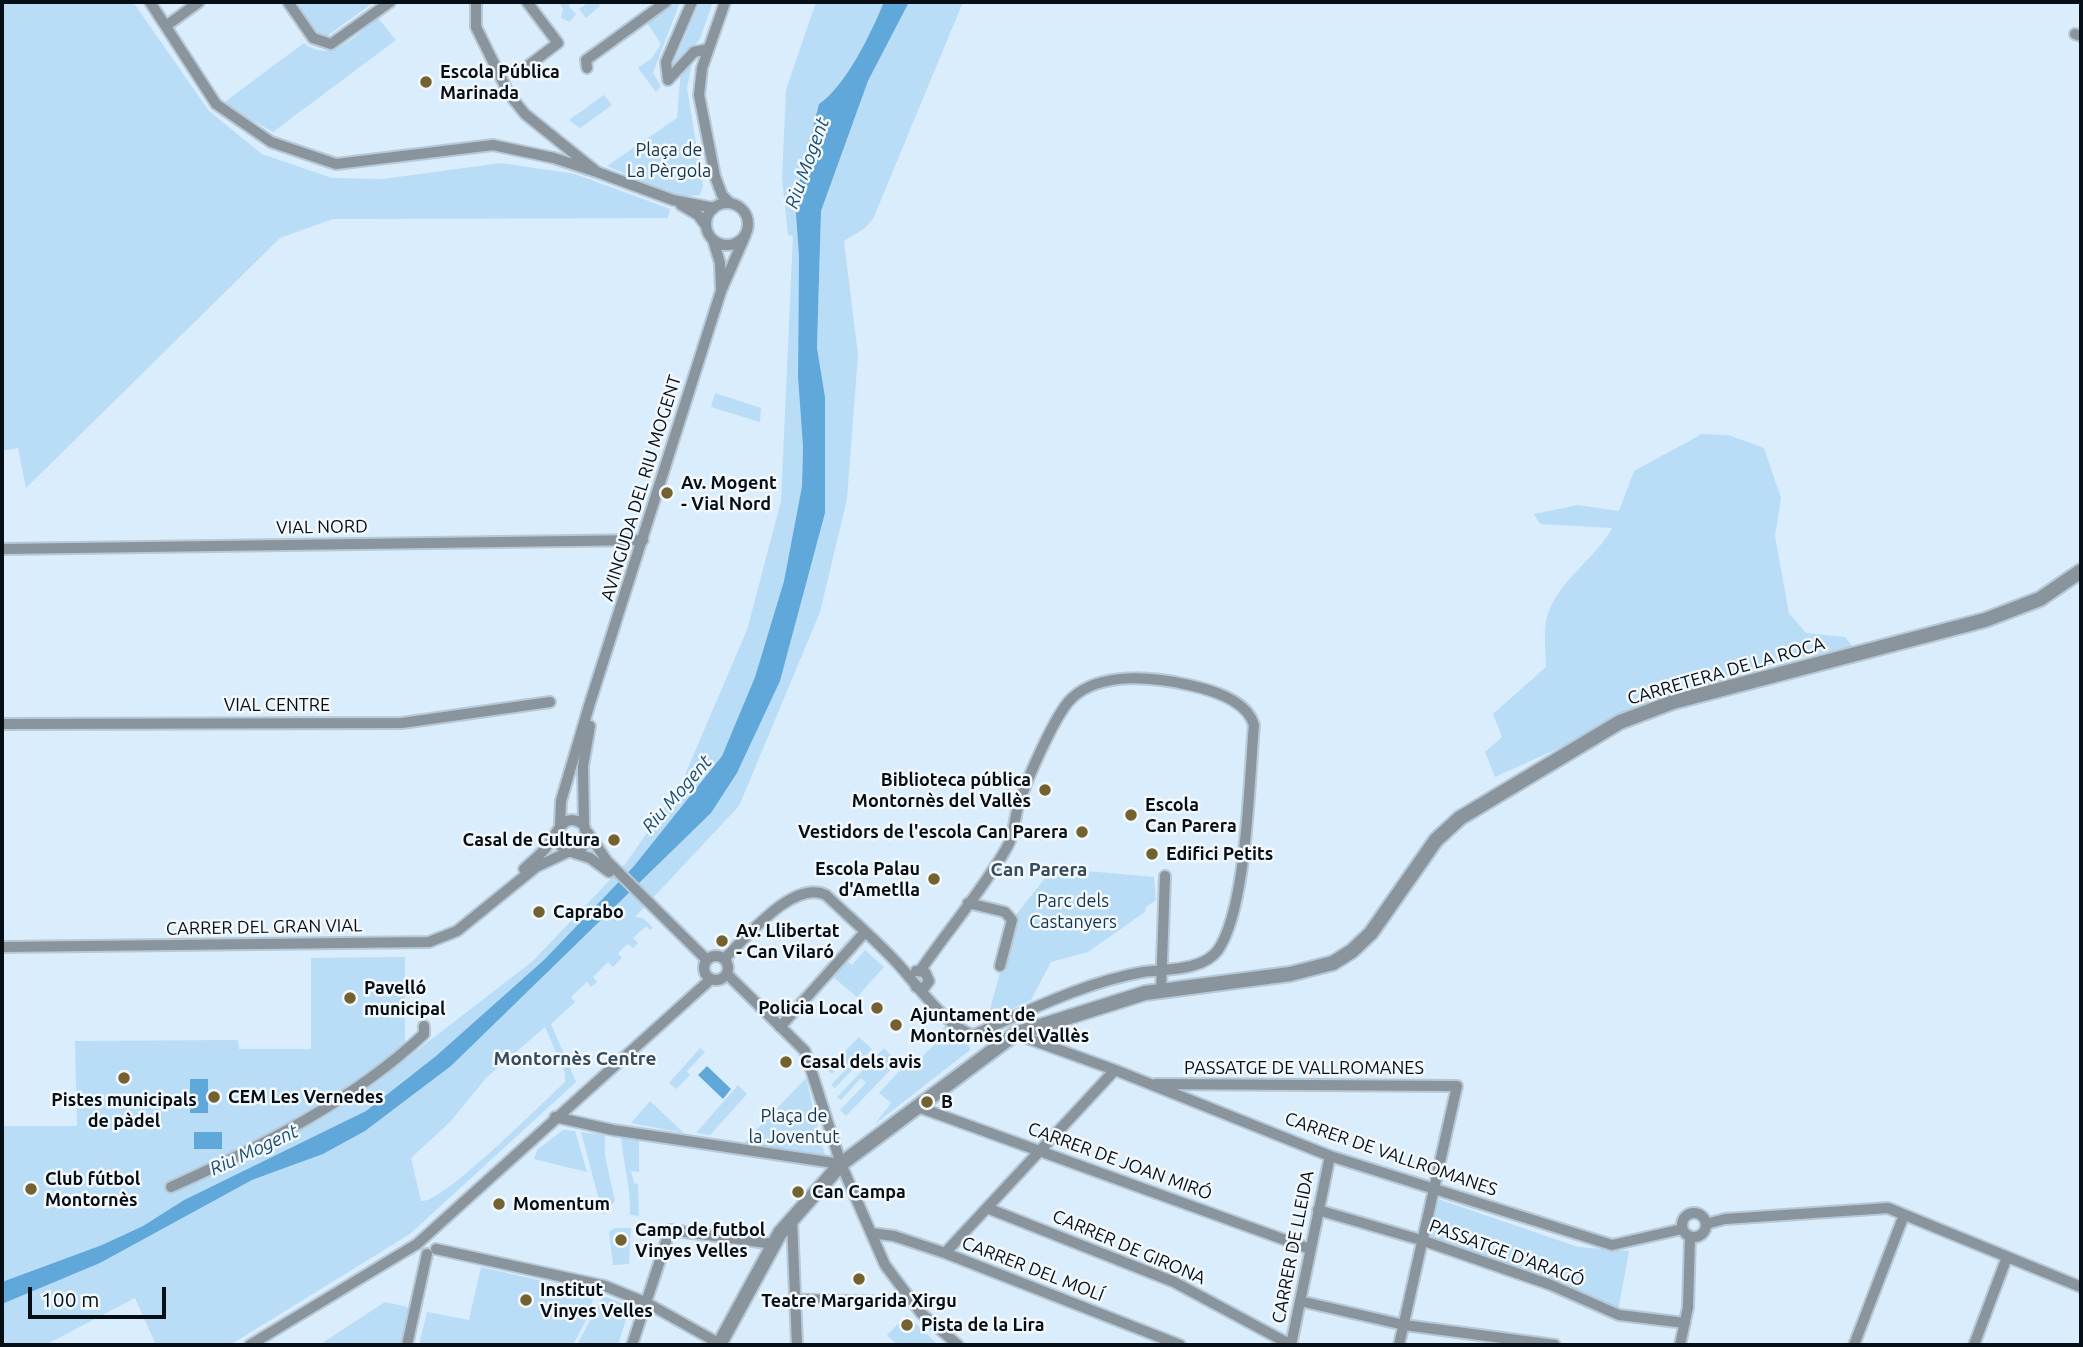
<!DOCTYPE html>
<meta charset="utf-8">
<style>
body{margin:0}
#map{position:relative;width:2083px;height:1347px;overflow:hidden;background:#d9edfc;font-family:Ubuntu,sans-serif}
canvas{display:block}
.frame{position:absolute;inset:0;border:4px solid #070f16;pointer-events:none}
.scale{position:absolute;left:28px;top:1287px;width:138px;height:32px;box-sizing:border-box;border:4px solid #070f16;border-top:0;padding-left:9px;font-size:21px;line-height:24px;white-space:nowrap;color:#070f16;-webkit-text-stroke:5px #f3f8fc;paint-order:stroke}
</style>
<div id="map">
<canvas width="2083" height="1347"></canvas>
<div class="frame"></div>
<div class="scale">100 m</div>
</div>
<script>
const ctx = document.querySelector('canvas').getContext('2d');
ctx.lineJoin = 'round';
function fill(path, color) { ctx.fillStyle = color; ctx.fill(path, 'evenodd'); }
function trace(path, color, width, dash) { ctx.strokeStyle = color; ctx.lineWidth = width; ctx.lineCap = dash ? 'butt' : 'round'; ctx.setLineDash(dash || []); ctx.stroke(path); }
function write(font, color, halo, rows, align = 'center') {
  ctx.font = font + ' Ubuntu,sans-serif'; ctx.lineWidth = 5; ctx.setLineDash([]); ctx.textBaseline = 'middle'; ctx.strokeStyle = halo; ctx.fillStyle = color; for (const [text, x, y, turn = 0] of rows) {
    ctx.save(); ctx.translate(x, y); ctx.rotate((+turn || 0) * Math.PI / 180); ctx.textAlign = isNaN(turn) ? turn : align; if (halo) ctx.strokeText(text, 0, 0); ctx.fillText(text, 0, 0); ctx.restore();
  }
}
const green = new Path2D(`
 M2,2h131l76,109 53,43 70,24 51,1 118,-16 74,11 95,35 -2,9 -335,1 -53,19 -254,250 -8,-40 -16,3z
 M295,2h79l-47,34 -10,-1z
 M559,2h11l-1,5 7,7 -6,8 -9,-4 2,-9z
 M589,2l12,3 -15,13 -7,-9z
 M676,2h4l-27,71 8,13 -5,6 -18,-24 14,-10 9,-14 -14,-21z
 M700,2h13l-13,37 -24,29 -5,1z
 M816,2h68c-13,31 -38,84 -65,102l-24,96 4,57 -1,120 5,70 -1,39 -18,95 -29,96 -33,79 -88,110 -89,93 -109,97 -70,55 -182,89 -41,26 -41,19 -100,37v-156h75l-2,-85 163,-1 1,9h72v-91l94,-1v90l-16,25 144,-111 93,-98 55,-79 66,-154 34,-129 12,-265 -5,-1 -6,-57 4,-88z
 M909,2h54l-90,217 -8,9 -21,13 14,114 -11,144 -27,113 -81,194 -104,111 8,1 10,10 -3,2 -4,-4 -13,12 5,5 -5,5 -5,-4 -10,9 4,5 -9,9 -5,-5 -15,15 4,5 -6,5 -4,-5 -16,15 4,5 -24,22 25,58 -166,152 -180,111h-74l-21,-47 -90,47h-43v-41l98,-41 152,-83 71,-26 42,-23 86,-65 260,-253 26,-40 43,-92 45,-168v-116l-8,-49 4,-137 47,-130zM545,1027l20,46v9c-21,19 -124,123 -144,119l-10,-43 39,-36 37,-45z
 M378,18l18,22 -123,92 -44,-25 -3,-6 78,-58c27,22 53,-9 74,-25z
 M693,59l-6,29 16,98 -3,9 -21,2 -72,-31 70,-48 4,-49z
 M604,95l8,10 -32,23 -11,-8z
 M715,393l46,15 -1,14 -49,-15z
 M1702,434l26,1 36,13 17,50 -6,38 14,77 17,20 39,4 8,10 -61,12 -140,39 -82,45 -75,34 -10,-25 17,-15 -9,-23 53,-47c0,-15 -3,-35 1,-50 10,-36 48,-57 65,-89l-72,-4 -6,-10 44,-9 41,6 15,-40z
 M1053,868l101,9 2,23 -10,7 -1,5 -57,40 -37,10 -20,38 -44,21 28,-105z
 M865,950l19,17 -27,30 -25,-21 14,-16 6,5z
 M947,1024l21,16 2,10 -95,74 16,-21 -12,-10 29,-31 6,3 22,-22 -3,-4z
 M859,1037l13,12 -37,39 -4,-3 18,-19 -5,-5 -12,13 -5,-5z
 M700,1048l5,4 -18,19 3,4 -14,14 -7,-6z
 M884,1048l14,14 -52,54 -6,-6 26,-27 -5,-5 -20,22 -4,-3z
 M806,1078l19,78 -81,-13z
 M738,1085l9,9 -37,41 -14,-2z
 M650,1101l34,32 -53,-10z
 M563,1130l12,1 12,41 -53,-13 3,-9z
 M581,1132l24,3v21l10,45 -12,14z
 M621,1136l18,1v35l-8,-1 3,12 4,1 1,32 -9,-1c1,-27 -7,-52 -9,-79z
 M1438,1199l140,48 51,4 -11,60 -46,-18 -4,-7 -139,-46z
 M614,1228h17l-2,36 -16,1 -4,-33z
 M481,1267l114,26 -10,29 -12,23h-154l8,-33 42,8z
 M603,1296l22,8 4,6 -11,35h-41z
 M385,1302l22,5 5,6 -8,32h-85z
 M907,1315l31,30h-41l-10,-10z`);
const water = new Path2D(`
 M884,2h25l-41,79 -47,130 -4,137 8,49v116l-45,168 -43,92 -26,40 -260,253 -86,65 -42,23 -71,26 -152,83 -98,41v-22l100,-37 41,-19 41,-26 182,-89 70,-55 109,-97 89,-93 88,-110 33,-79 29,-96 18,-95 1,-39 -5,-70 1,-120 -4,-57 24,-96c27,-18 52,-71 65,-102z
 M707,1066l24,23 -8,10 -25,-24z
 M190,1079h18v34h-18z
 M194,1132h28v17h-28z`);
const pedestrian = new Path2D(`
 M795,1298l118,3`);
const minor = new Path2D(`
 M150,2l66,102 55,38 65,22 157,-19 61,13 43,14
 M288,2l25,36 18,6 59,-42
 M476,2v25l33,67 16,20 72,58 76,28 41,8
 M527,2l31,41 -29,22
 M725,2l-23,66 -3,27 16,81 7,19 8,8
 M166,26l33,-24
 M2075,34l6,2
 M587,68l-1,-8 80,-58
 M668,80l-2,-18 26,-60
 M668,80l26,-28 14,-3
 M706 224a21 21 0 1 1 42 0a21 21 0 1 1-42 0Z
 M681,205l17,10 8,11
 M713,240l7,23 1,26
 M2,549l641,-9
 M2,724l400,-1 148,-21
 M560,825l1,-24 28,-95 132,-415 24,-55
 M584,825l-1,-59 7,-40
 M588,833l19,28 100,99
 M574,853l16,5 19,14
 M524,869c8,-8 18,-15 24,-24 10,-13 16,-35 36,-20l4,16 -9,10 -11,1 -11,-9 -1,-10
 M968,903l37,9 7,8 -12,46
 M2,947l427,-5 28,-11 79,-64 32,-15
 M704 968a12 12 0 1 1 24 0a12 12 0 1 1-24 0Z
 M724,959c23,-22 69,-80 102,-64 24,23 50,45 72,69 19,21 49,63 75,71 53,-23 112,-53 170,-63 22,-3 60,-1 75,-22 29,-42 31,-170 36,-225 -7,-25 -42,-35 -65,-40 -35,-8 -88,-14 -117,13 -17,16 -45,82 -53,105 -5,15 -4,32 -13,46 -24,42 -58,81 -86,122
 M916,971l9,1 4,9 -5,7 -8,-1
 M727,974l78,77 36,113 44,101 36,48 37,32
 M1161,990l4,-114
 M780,1027l85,-95
 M1015,1034l100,36 215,86 282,89 70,-16
 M1156,1084l301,2 -58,259
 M918,1107l392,142
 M555,1117l58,13 228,34
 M171,1187c89,-40 182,-86 253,-153v-8
 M987,1208l187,74 117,63 39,-189
 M1318,1210l103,30 130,45 68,30 66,8
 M1682 1225a12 12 0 1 1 24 0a12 12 0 1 1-24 0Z
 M792,1219l5,126
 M1706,1224l19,-5 163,-11 193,79
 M871,1233l23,3 51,17 235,92
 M436,1249l169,37 42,17 75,42
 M945,1253l170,-183
 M1300,1301l104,24 151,20
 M250,1345l167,-101 294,-265
 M407,1345l20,-91
 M632,1345l38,-115 104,14
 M1680,1345l8,-38 2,-70
 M1854,1345l50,-130
 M1974,1345l33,-88`);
const tertiary = new Path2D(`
 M719,1345l61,-112 61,-69 174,-130 130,-41 145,-19 43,-11 19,-12 19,-18 65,-93 24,-22 160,-96 53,-20 312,-82 55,-21 41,-28`);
const markers = [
 [426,82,7,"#73612f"],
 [667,493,7,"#73612f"],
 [1045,790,7,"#73612f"],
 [1131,815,7,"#73612f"],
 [1082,832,7,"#73612f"],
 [614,840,7,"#73612f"],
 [1152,854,7,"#73612f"],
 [934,879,7,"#73612f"],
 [539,912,7,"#73612f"],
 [722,941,7,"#73612f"],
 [350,998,7,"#73612f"],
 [877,1008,7,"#73612f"],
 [896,1025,7,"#73612f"],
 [786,1062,7,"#73612f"],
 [124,1078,7,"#73612f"],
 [214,1097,7,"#73612f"],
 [927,1102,7,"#73612f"],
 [31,1189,7,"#73612f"],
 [798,1192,7,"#73612f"],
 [499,1204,7,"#73612f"],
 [621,1240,7,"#73612f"],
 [859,1279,7,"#73612f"],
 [526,1300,7,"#73612f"],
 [907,1325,7,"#73612f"]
];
const poiNames = [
 ["Escola Pública",440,72],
 ["Marinada",440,93],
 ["Av. Mogent",681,483],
 ["- Vial Nord",681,504],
 ["Biblioteca pública",1031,780,"right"],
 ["Montornès del Vallès",1031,801,"right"],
 ["Escola",1145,805],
 ["Can Parera",1145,826],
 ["Vestidors de l'escola Can Parera",1068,832,"right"],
 ["Casal de Cultura",600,840,"right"],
 ["Edifici Petits",1166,854],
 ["Escola Palau",920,869,"right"],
 ["d'Ametlla",920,890,"right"],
 ["Caprabo",553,912],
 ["Av. Llibertat",736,931],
 ["- Can Vilaró",736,952],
 ["Pavelló",364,988],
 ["municipal",364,1009],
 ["Policia Local",863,1008,"right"],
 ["Ajuntament de",910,1015],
 ["Montornès del Vallès",910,1036],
 ["Casal dels avis",800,1062],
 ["CEM Les Vernedes",228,1097],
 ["Pistes municipals",124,1100,"center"],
 ["de pàdel",124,1121,"center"],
 ["B",941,1102],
 ["Club fútbol",45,1179],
 ["Montornès",45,1200],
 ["Can Campa",812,1192],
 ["Momentum",513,1204],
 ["Camp de futbol",635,1230],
 ["Vinyes Velles",635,1251],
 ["Institut",540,1290],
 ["Vinyes Velles",540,1311],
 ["Teatre Margarida Xirgu",859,1301,"center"],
 ["Pista de la Lira",921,1325]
];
const parkNames = [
 ["Plaça de",669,150],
 ["La Pèrgola",669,171],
 ["Parc dels",1073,901],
 ["Castanyers",1073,922],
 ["Plaça de",794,1116],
 ["la Joventut",794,1137]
];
const streetNames = [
 ["AVINGUDA DEL RIU MOGENT",641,488,-73],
 ["VIAL NORD",322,527,-1],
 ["CARRETERA DE LA ROCA",1726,671,-16],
 ["VIAL CENTRE",277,705],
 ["CARRER DEL GRAN VIAL",264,927,-1],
 ["PASSATGE DE VALLROMANES",1304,1068],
 ["CARRER DE VALLROMANES",1391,1154,19],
 ["CARRER DE JOAN MIRÓ",1120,1161,20],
 ["CARRER DE GIRONA",1129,1247,23],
 ["CARRER DE LLEIDA",1293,1247,-79],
 ["PASSATGE D'ARAGÓ",1507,1253,20],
 ["CARRER DEL MOLÍ",1033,1269,21]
];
const waterNames = [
 ["Riu Mogent",807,163,-70],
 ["Riu Mogent",677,794,-49],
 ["Riu Mogent",254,1150,-25]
];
const neighbourhoodNames = [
 ["Can Parera",1039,870],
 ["Montornès Centre",575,1059]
];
fill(green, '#b9dcf7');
fill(water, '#60a7da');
trace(pedestrian, '#b7c9d7', 11);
trace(minor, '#b7c9d7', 14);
trace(tertiary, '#b7c9d7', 18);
trace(pedestrian, '#8a949c', 8);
trace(minor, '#8a949c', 10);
trace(tertiary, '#8a949c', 14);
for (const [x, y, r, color] of markers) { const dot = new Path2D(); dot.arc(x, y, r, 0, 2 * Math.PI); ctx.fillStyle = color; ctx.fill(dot); trace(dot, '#f3f8fc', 2.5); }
write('bold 18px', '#070f16', '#f3f8fc', poiNames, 'left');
write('18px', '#16354a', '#f3f8fc', parkNames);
write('18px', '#070f16', '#f3f8fc', streetNames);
write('italic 19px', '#194f71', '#f3f8fc', waterNames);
write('bold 19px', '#364b5b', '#f3f8fc', neighbourhoodNames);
</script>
